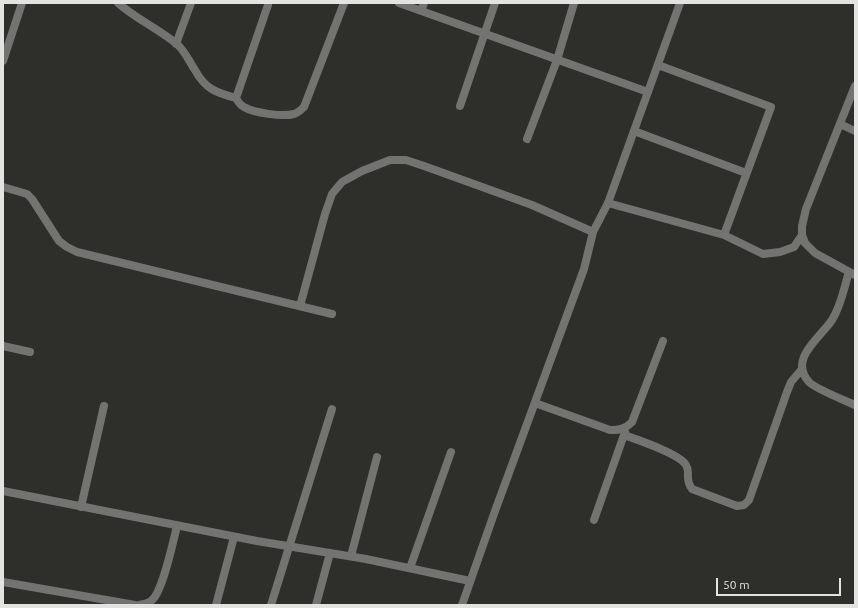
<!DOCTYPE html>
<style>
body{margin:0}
#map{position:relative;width:858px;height:608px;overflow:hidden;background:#2e2e2b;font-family:Ubuntu,sans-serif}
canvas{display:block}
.frame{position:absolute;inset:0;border:4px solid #e3e3e1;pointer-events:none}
.scale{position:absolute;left:716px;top:578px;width:125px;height:18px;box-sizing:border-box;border:2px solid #e3e3e1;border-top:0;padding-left:5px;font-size:12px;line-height:14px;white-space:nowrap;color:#e3e3e1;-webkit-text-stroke:3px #2e2e2b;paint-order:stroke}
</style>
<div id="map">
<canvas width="858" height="608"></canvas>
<div class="frame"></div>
<div class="scale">50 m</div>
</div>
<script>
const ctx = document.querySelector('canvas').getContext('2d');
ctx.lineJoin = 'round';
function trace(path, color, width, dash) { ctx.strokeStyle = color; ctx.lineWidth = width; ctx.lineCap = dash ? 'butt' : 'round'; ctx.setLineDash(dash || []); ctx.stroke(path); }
const minor = new Path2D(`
 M118,3c18,16 41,26 60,42 8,8 11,16 17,25 10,19 22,23 41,28 2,4 4,7 8,9 10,6 38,10 50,7 4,-1 7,-4 10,-7l40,-104
 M399,3l249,89
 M421,11l3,-8
 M176,44l15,-41
 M3,61l19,-58
 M658,65l113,42 -47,128
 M855,86l-49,123 -4,17v9l3,8 10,10 40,22
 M236,98l32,-93
 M460,106l35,-103
 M840,124l15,7
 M634,131l112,42
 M527,139l30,-79 17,-57
 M3,187l24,7 5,5 27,42 8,6 10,5 255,62
 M608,203l116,32 39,19 17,-2 14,-5 8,-12
 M849,272c-5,16 -8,34 -17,48 -12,18 -44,39 -23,62 5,6 37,19 46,23
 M300,306l25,-92 7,-20 10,-12 20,-11 28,-11h16l18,6 108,39 61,27
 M3,346l27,6
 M535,403l75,27c10,0 15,-1 22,-8l31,-81
 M624,435c14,5 56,19 62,30 5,8 -2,13 6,24l45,17 7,-1 5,-5 38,-108 4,-10 11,-13
 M3,491l254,50 109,18 104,22
 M81,507l23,-101
 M594,520l31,-88
 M351,556l26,-99
 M410,568l41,-116
 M3,582l132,23
 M139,605c5,-1 10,-1 14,-6 10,-10 20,-57 24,-73
 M216,605l18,-68
 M271,605l61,-196
 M316,605l14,-52`);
const tertiary = new Path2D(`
 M462,605l33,-94 89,-242 9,-37 15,-29 72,-200`);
trace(minor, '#737371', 8);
trace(tertiary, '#737371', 8);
</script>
